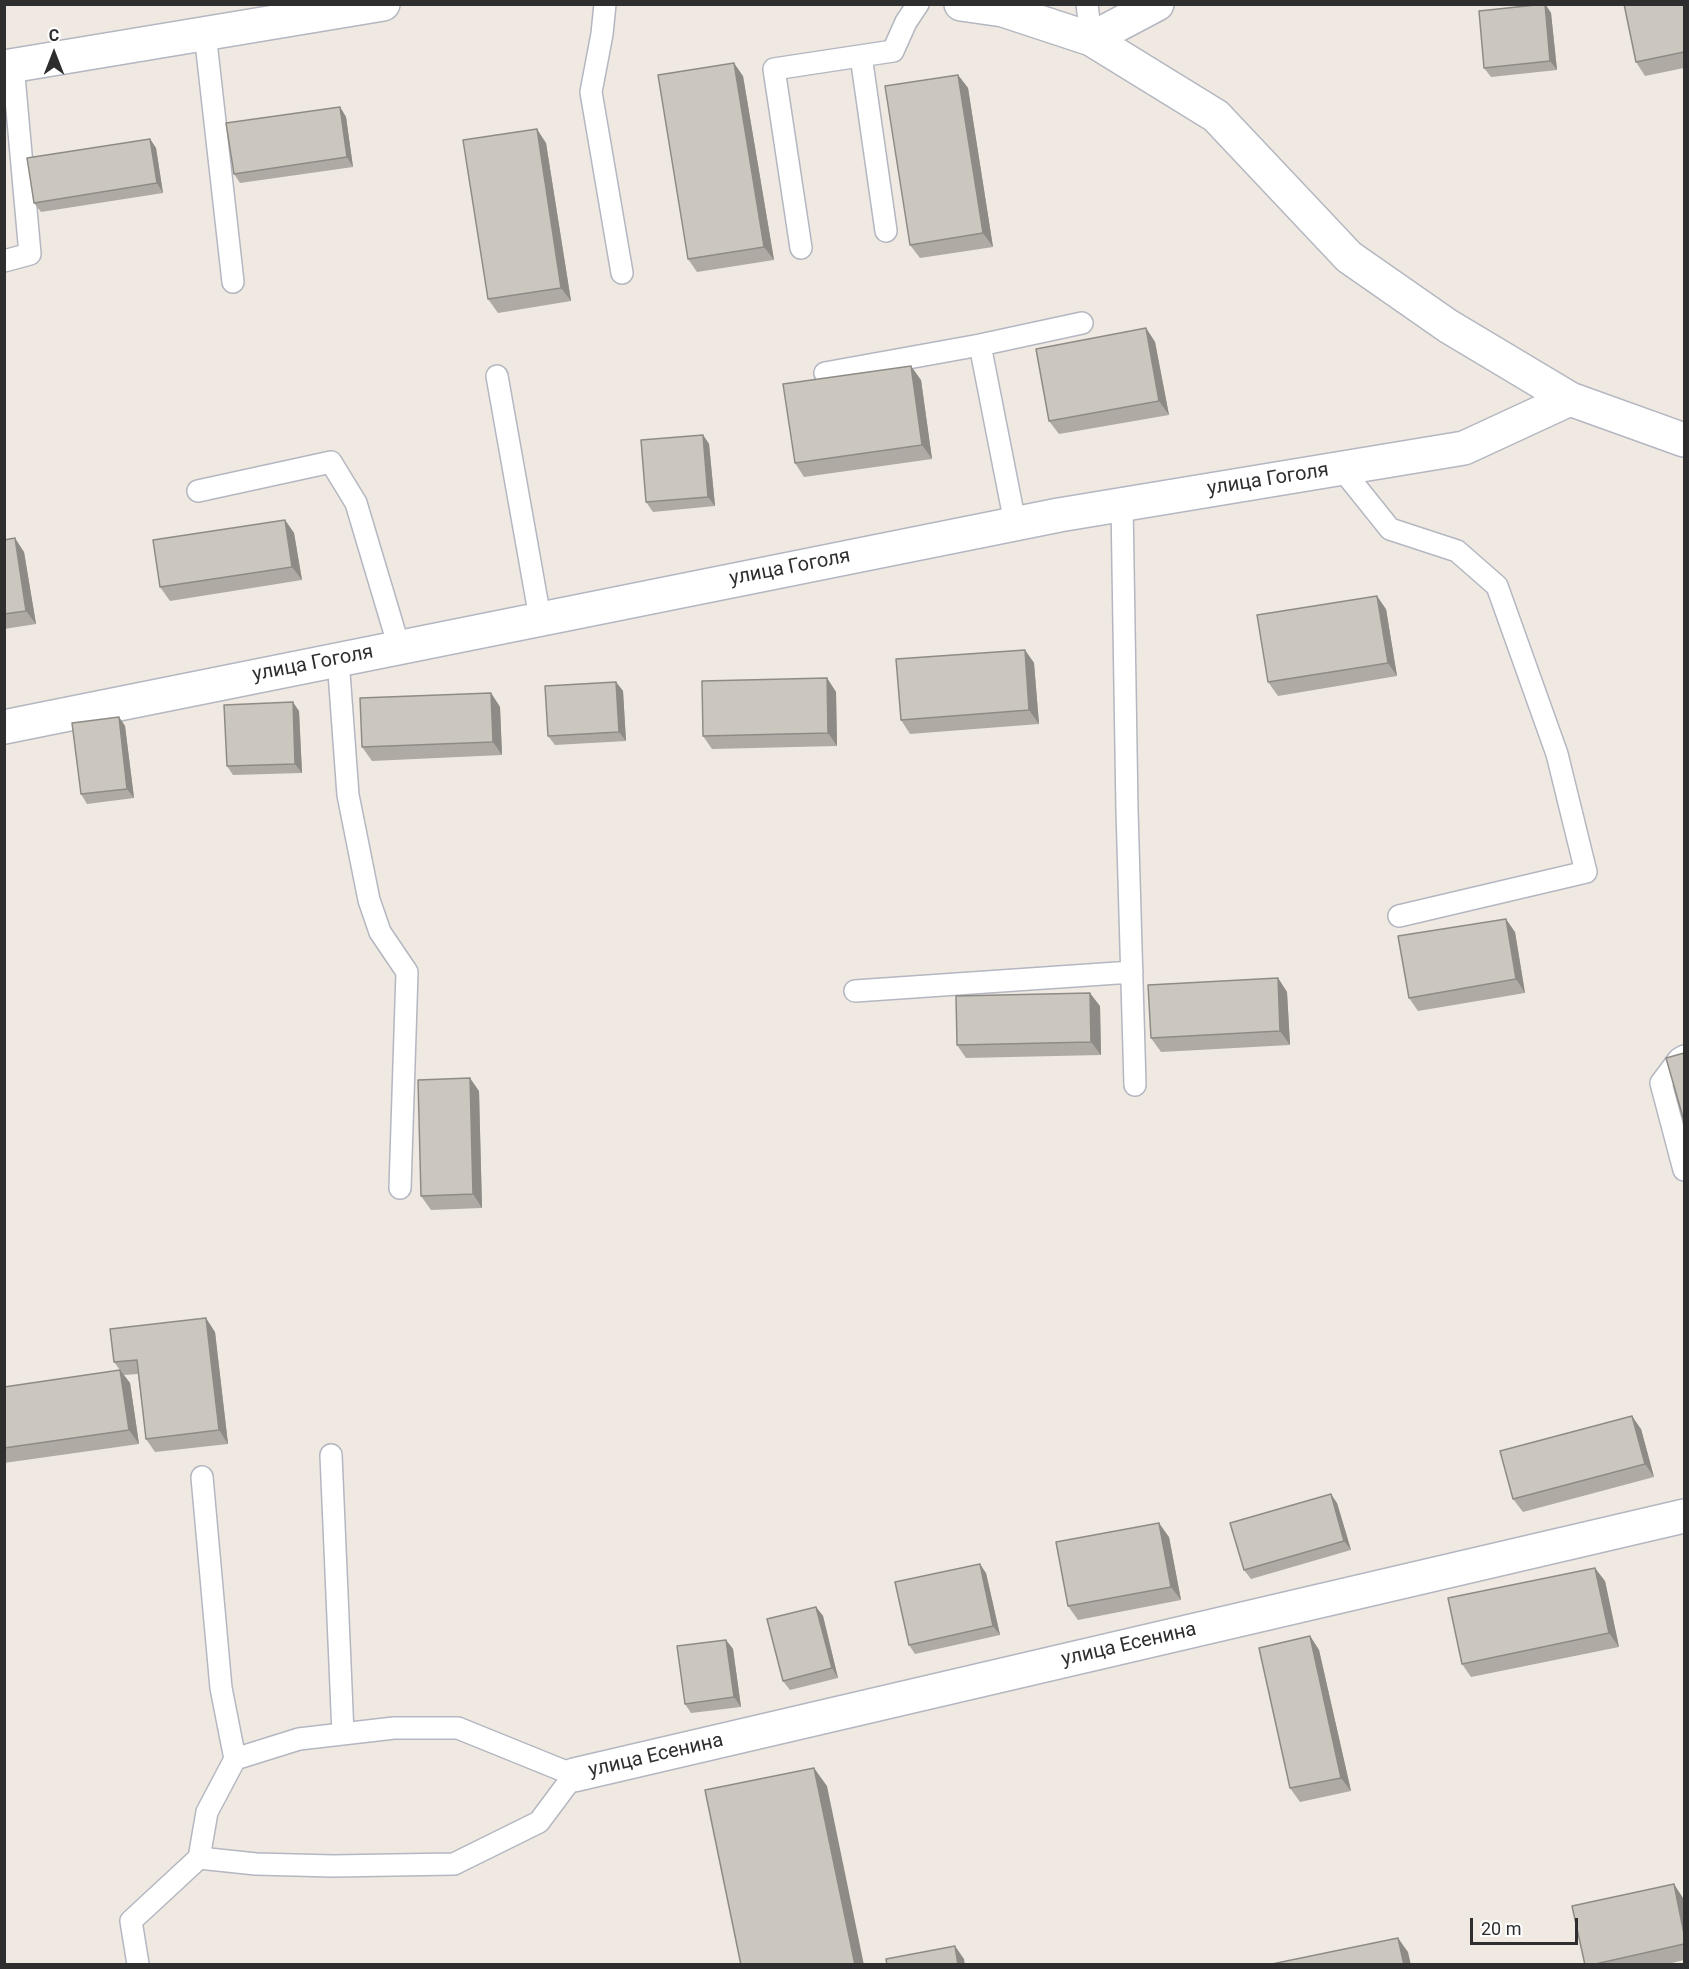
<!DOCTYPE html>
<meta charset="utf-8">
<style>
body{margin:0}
#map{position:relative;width:1689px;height:1969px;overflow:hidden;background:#efe9e1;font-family:Roboto,sans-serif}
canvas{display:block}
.frame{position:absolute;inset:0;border:6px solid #2e2e2e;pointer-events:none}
.north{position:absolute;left:24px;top:24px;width:60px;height:60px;-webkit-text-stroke:4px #fff;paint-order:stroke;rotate:0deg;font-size:16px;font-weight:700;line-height:24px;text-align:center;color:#2e2e2e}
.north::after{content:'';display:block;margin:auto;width:21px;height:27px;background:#2e2e2e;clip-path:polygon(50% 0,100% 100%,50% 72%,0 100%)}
.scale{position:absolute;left:1470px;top:1918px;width:108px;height:27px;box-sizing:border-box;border:3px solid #2e2e2e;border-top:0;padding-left:8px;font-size:18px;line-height:21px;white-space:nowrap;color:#2e2e2e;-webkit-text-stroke:4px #fff;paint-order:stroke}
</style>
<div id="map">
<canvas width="1689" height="1969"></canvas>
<div class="frame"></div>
<div class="north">С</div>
<div class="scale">20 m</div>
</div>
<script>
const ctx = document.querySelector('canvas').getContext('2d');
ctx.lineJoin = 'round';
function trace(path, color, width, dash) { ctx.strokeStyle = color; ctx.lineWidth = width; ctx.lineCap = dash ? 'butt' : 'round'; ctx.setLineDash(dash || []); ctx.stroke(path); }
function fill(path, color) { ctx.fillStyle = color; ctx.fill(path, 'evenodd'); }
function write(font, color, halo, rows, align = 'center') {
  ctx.font = font + ' Roboto,sans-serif'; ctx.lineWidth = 4.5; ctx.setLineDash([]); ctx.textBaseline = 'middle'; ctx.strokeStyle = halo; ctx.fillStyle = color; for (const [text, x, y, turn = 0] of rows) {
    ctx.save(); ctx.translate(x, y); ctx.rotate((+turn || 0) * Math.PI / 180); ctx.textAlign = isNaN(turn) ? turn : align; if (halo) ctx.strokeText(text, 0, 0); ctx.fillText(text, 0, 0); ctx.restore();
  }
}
const service = new Path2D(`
 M605,4l-3,30 -11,58 31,181
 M1087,4l4,35
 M205,33l28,249
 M861,56l25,175
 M801,248l-27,-179 119,-18 13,-29 12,-18
 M4,261l26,-7 -17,-189
 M825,373l155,-28
 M497,376l43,242
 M1341,468l49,61 67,22 40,35 60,168 29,118 -187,44
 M198,491l133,-29 25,41 43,144
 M1122,504l5,306 8,275
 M1015,523l-35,-178 102,-22
 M338,659l10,136 21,105 11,32 27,40 -7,216
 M855,991l277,-19
 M1684,1056l-5,3 -18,24 23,87
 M331,1455l12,279
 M202,1477l19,211 14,71
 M138,1964l-7,-43 68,-63 8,-46 28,-53 64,-20 95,-11h64l116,47 -35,47 -85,42 -121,2 -77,-2 -57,-6`);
const minor = new Path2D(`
 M961,4l42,6 88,29 66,-35
 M1091,39l125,77 133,141 99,69 122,73 114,41
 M4,67l379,-63
 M4,727l1055,-212 405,-67 106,-49
 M574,1775l1110,-259`);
const wall = new Path2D(`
 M1545,4l6,9 6,57 -66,7 -7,-9z
 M1684,4v64l-39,8 -9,-14z
 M958,75l10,13 25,159 -73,11 -10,-13z
 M743,76l31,184 -77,12 -9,-13z
 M340,107l6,10 7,50 -113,16 -6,-9z
 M150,139l6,9 7,45 -122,19 -7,-9z
 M546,143l25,158 -73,12 -10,-14z
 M1146,328l9,14 14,73 -110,19 -10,-13z
 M921,380l11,79 -128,18 -9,-14z
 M703,435l6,9 6,62 -62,6 -7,-10z
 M285,520l9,13 8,47 -132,21 -10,-14z
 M4,540l20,12 12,72 -32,5z
 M1386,609l11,67 -119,20 -10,-14z
 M1025,650l9,13 5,61 -129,10 -9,-14z
 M827,678l9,14 1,54 -125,3 -9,-13z
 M616,682l7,9 3,50 -71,4 -7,-9z
 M491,693l9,14 2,48 -130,6 -10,-14z
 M299,711l3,62 -69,2 -6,-9z
 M119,717l6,9 9,72 -47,6 -6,-10z
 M1515,932l10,61 -107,18 -9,-13z
 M1278,978l9,14 3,53 -129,7 -10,-14z
 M1100,1006l1,49 -135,3 -9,-13z
 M479,1091l3,117 -51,2 -10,-14z
 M215,1332l13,112 -73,8 -9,-13 -8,-65 -14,1 6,8 9,61 -135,19v-76l116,-17 -6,-8z
 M1641,1429l13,48 -131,35 -10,-13z
 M1337,1503l14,47 -100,29 -7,-9z
 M1169,1537l12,63 -103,20 -10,-14z
 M986,1573l14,62 -85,19 -6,-9z
 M1605,1581l14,66 -148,30 -9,-13z
 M816,1607l7,9 15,62 -48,12 -7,-9z
 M1310,1636l9,14 32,141 -51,11 -10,-14z
 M726,1640l7,9 8,58 -50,6 -6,-9z
 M1683,1898l1,5v57l-20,5h-79z`);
const shadedWall = new Path2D(`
 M1545,4l6,9 6,57 -7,-9z
 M734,63l9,13 31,184 -10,-13z
 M958,75l10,13 25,159 -10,-14z
 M340,107l6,10 7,50 -6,-10z
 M537,129l9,14 25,158 -10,-13z
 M150,139l6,9 7,45 -6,-10z
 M1146,328l9,14 14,73 -10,-14z
 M911,366l10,14 11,79 -10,-14z
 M703,435l6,9 6,62 -7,-9z
 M285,520l9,13 8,47 -10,-13z
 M15,538l9,14 12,72 -10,-13z
 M1377,596l9,13 11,67 -9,-13z
 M1025,650l9,13 5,61 -10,-14z
 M827,678l9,14 1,54 -9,-13z
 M616,682l7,9 3,50 -7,-9z
 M491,693l9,14 2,48 -9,-13z
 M293,702l6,9 3,62 -7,-9z
 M119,717l6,9 9,72 -7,-9z
 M1506,919l9,13 10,61 -9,-14z
 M1278,978l9,14 3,53 -10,-14z
 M1090,993l10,13 1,49 -10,-13z
 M470,1078l9,13 3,117 -9,-14z
 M206,1318l9,14 13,112 -9,-14z
 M120,1370l10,13 9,61 -10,-14z
 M1632,1416l9,13 13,48 -9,-13z
 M1331,1494l6,9 14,47 -7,-9z
 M1159,1523l10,14 12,63 -10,-13z
 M980,1564l6,9 14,62 -7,-9z
 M1595,1568l10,13 14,66 -10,-14z
 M816,1607l7,9 15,62 -6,-10z
 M1310,1636l9,14 32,141 -10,-13z
 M726,1640l7,9 8,58 -7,-10z
 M814,1768l13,18 37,179h-9z
 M1674,1884l9,14 1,5v31z
 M1398,1938l10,14 3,13h-7z
 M955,1946l9,13 1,6h-7z`);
const building = new Path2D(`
 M1545,4l5,57 -66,7 -5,-57z
 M1624,4h60v48l-48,10z
 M734,63l30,184 -76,12 -30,-184z
 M958,75l25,158 -73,12 -25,-159z
 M340,107l7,50 -113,17 -8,-51z
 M537,129l24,159 -73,11 -25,-159z
 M150,139l7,44 -123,20 -7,-45z
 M1146,328l13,73 -110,20 -13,-72z
 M911,366l11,79 -127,18 -12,-79z
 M703,435l5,62 -62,5 -5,-62z
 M285,520l7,47 -132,20 -7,-47z
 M15,538l11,73 -22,3v-74z
 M1377,596l11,67 -120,19 -11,-67z
 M1025,650l4,60 -128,10 -5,-61z
 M827,678l1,55 -125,3 -1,-55z
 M616,682l3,50 -71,4 -3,-50z
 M491,693l2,49 -131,5 -2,-49z
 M293,702l2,62 -68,2 -3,-61z
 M119,717l8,72 -46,5 -9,-71z
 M1506,919l10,60 -107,19 -11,-62z
 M1278,978l2,53 -129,7 -3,-53z
 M1090,993l1,49 -134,3 -1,-49z
 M1684,1053v68l-18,-63z
 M470,1078l3,116 -52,2 -3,-116z
 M206,1318l13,112 -73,9 -9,-79 -23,2 -4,-33z
 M120,1370l9,60 -125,18v-61z
 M1632,1416l13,48 -132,35 -13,-48z
 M1331,1494l13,47 -100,29 -14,-47z
 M1159,1523l12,64 -103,19 -12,-64z
 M980,1564l13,62 -84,19 -14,-63z
 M1595,1568l14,65 -147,31 -14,-66z
 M816,1607l16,61 -49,13 -16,-62z
 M1310,1636l31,142 -51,10 -31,-140z
 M726,1640l8,57 -49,7 -8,-58z
 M814,1768l41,197h-114l-36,-175z
 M1674,1884l10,50v10l-93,21h-6l-13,-59z
 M1398,1938l6,27h-137z
 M955,1946l3,19h-71l-1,-6z`);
const streetNames = [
 ["улица Гоголя",1268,480,-9],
 ["улица Гоголя",790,568,-11],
 ["улица Гоголя",313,664,-11],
 ["улица Есенина",1129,1645,-13],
 ["улица Есенина",656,1756,-13]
];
trace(service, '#b4b7c1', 24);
trace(minor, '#b4b7c1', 36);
trace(service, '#fff', 21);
trace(minor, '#fff', 33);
fill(wall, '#afaba4');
fill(shadedWall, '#8e8b86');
fill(building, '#cbc7bf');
trace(building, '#8e8b86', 1.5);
write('20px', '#2e2e2e', '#fff', streetNames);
</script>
